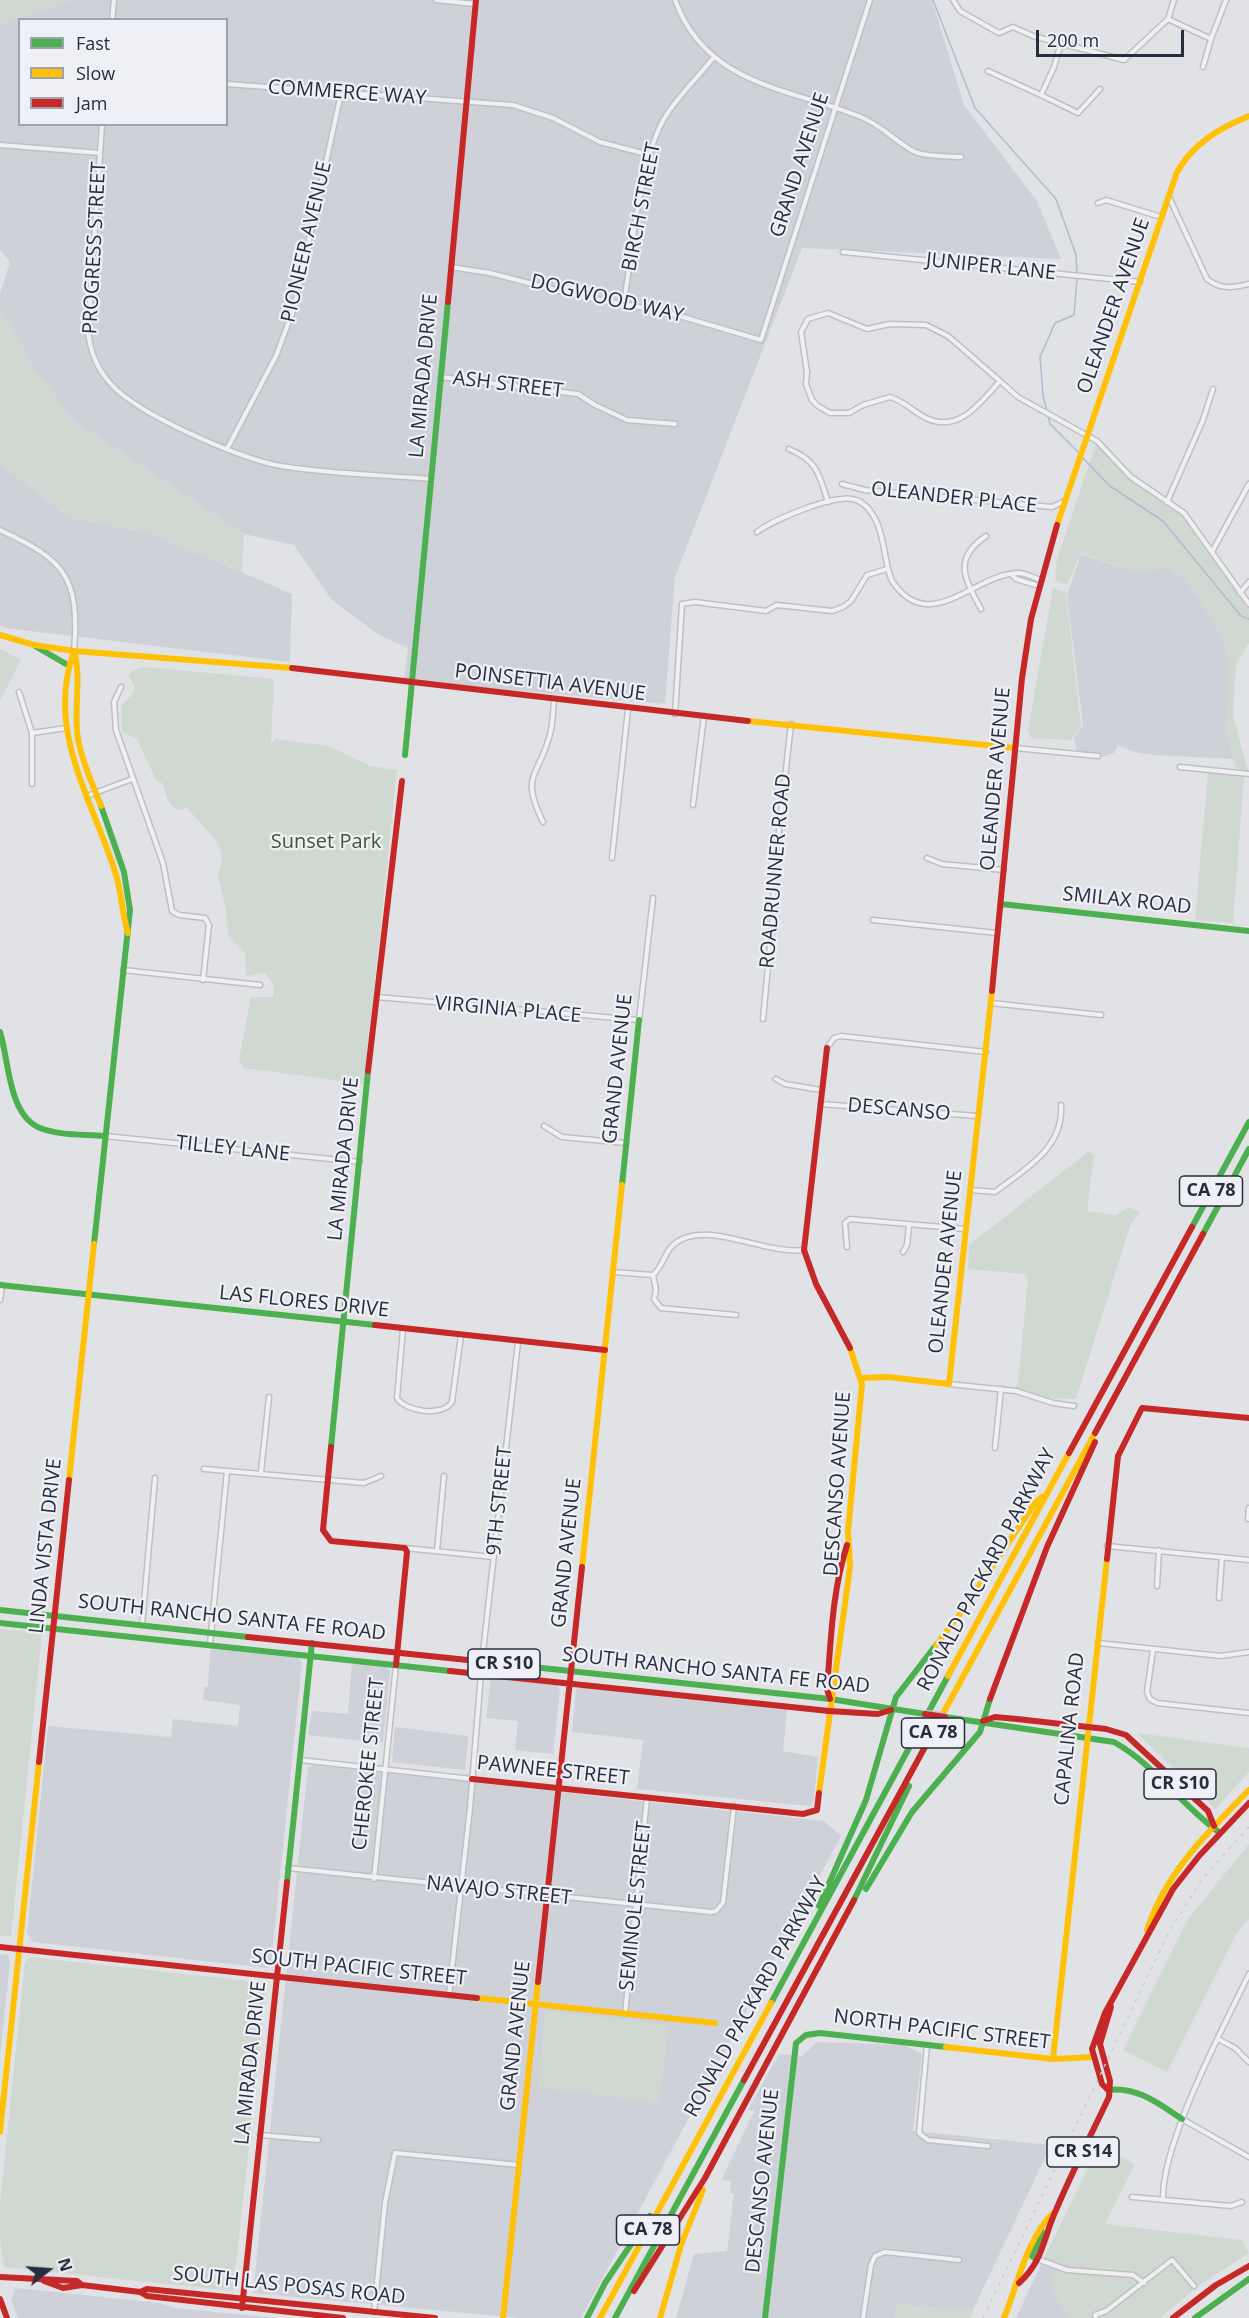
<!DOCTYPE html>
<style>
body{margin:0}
#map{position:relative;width:1249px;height:2318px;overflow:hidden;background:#e1e2e6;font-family:"Open Sans",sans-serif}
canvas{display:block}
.legend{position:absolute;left:18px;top:18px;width:210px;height:108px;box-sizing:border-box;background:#eef0f5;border:2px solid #9fa2ac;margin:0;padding:8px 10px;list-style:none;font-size:18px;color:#282d3e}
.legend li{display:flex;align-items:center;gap:12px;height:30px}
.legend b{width:30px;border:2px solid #9fa2ac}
.north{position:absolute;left:18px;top:2240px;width:60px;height:60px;-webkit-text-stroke:4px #eef0f5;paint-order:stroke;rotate:73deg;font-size:16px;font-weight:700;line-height:24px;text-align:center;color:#282d3e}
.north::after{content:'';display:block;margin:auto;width:21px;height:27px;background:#282d3e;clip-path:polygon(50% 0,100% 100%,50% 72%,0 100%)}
.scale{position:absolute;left:1036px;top:30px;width:148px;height:27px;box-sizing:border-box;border:3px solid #282d3e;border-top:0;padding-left:8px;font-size:18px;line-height:21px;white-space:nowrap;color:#282d3e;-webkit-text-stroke:4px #eef0f5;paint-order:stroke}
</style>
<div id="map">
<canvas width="1249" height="2318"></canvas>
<ul class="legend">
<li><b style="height:8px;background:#4caf50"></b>Fast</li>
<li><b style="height:8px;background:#ffc107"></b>Slow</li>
<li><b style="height:8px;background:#c62828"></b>Jam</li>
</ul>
<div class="north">N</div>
<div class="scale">200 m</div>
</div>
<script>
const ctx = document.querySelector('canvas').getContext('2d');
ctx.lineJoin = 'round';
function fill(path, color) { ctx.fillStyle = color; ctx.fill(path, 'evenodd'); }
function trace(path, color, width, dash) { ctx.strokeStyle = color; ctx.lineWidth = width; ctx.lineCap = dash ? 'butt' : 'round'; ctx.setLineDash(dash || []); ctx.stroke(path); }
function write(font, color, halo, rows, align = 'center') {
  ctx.font = font + ' "Open Sans",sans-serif'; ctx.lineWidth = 4.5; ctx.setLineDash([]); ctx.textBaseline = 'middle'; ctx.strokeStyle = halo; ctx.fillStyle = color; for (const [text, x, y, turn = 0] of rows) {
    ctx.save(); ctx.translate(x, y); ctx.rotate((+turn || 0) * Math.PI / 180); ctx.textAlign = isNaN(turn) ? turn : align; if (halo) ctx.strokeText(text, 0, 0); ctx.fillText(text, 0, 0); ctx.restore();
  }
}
const built = new Path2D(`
 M70,0h862l32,105 73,96 24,58 -259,-11 -127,329 -10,127 -261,-24 4,-32 -29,-13 -48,-36 -37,-54 -50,-11 -171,-113 -40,-54 -33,-59v-14l10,-32 -10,-12v-226zM20,20h206v104h-206z
 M0,463l69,54 82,16 141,61 -2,68 -285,-34 -5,-3z
 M1081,554l57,19 29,-7 16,10 17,23 23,41 7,23 -4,67 9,29 -81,-4 -20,-3 -16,-7 -4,8 -16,5 -20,-2 -4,-18 9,-12 -16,-131z
 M210,1649l88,8 4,5 -31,302 -4,4 -234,-26 -6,-9 21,-207 123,11 2,-18 65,7 2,-21 -37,-5 2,-13h3z
 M352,1662l34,4 4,6 -7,71 -75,-8 4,-24 36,3z
 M491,1678l66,7 3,5 -7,64 -38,-4 3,-29 -32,-3z
 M580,1687l207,22 -4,42 35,6 -4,44 -4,5 -173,-17 6,-49 -71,-8 4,-42z
 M395,1727l73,9 -3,34 -73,-8z
 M313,1765l511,56 17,15 -260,482h-62l-266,-25 55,-526z
 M0,1954l8,1 2,7 -10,95z
 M817,2042l87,3 18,9 -9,77 138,14 -78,165 -76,-5 -2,13h-219l18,-64 33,-3 7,-57 -4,-1 1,-12 -10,-1 34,-70h-7l31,-56 23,2z
 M1046,2254l11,8 -6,24 18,32h-53z
 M16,2288l144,15 15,5 103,10h-260l-7,-19z`);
const green = new Path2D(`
 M0,0h70l-70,24z
 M0,308l33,59 40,54 171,113 -2,38 -91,-39 -82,-16 -69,-54z
 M1097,441l34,36 53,36 65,91v39l-13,21 -3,52 15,55 -12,-3 -10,-38 4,-67 -7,-23 -23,-41 -17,-23 -16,-10 -29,7 -57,-20 -14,32 -12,-5 2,-21z
 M1053,588l13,4 15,135 -10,13 -40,-2 -3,-8z
 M0,649l21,11 -21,41z
 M146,667l128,12 -3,65 4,-5 54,7 41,20 27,4 -33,314 -120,-16 -5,-8 12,-63h22l1,-12 -9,-12 -19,3 -1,-23 -17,-17 -2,-27 -8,-32 4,-16 -1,-10 -6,-12 -28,-31 -9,2c-12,-6 -11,-16 -15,-26l-7,-4 -19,-41 -15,-7 -1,-27 12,-11 2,-7 -7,-12 5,-5z
 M1208,772l36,5 -11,146 -38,-3z
 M1089,1151l5,4 -7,56 29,4 13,-8 10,5 -9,14 -54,173 -43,-1 -20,-4 5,-12 10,-102 -4,-6 -56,-5 1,-24z
 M0,1629l42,4 -31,304 -11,-1z
 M1137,1733l112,15v24l-34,37z
 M1249,1844v75l-13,15 -69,138 -44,-22 65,-131z
 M30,1957l237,26 -34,308 -229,-24 -4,-27v-36l25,-242z
 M545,2011l124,14 -10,78 -121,-16z
 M1099,2145l36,19 -30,60 137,16 7,13 -48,31 -41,34h-91l-18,-32 6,-24 -11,-8z
 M897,2305l76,5 -3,8h-75z`);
const stream = new Path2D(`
 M933,0l42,108 81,91 20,56 1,18
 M1077,278l-3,37 -19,8 -15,34 3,38 7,29 28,28
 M1081,456l29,30 53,35 78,95 8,3`);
const street = new Path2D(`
 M436,0l39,4
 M675,0c32,86 112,87 186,117 20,8 35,25 54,35 12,5 32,4 46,5
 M953,0l7,11 39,22 14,-6 20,9 91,24 44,-41 43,20 15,-39
 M1168,19l6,-19
 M112,20l2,-20
 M1061,43l-7,24 -13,28 37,18 22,-24
 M1203,67l8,-28
 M988,71l53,24
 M226,84l287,21 40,13 47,24 50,13
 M102,124l-14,207c2,20 9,38 23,53 26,30 131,76 170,82 50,8 101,9 150,13
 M0,145l100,8
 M1169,197l38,82c14,11 26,9 42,5
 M1098,203l8,-3 55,17
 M843,252l297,30
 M451,267l39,6 89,23 87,16 95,28 109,-340
 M624,303c8,-51 15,-147 43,-189 13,-20 32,-38 47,-57
 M828,313l39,16 23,-5 36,1 22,11 52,45c-19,21 -41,53 -74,37 -12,-6 -22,-17 -36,-21l-27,8 -14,8h-19l-12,-7 -6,-6 -6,-16 1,-12 -6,-40 7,-13z
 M441,377l137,17 17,11 32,15 48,4
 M1000,381l18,16 79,44 34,36 53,36 65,91
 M227,449l49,-93 18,-48 47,-214
 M789,449c29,12 30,26 39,53
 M842,484l23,6 187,17 11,-5
 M1167,502l36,-82 10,-31
 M0,530c65,30 80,47 74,121
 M757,532c16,-12 80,-40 99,-32 4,1 12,7 14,11 15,18 13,49 22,70 38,56 82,-7 126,-8 7,0 16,5 23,7
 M1213,550l36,-66
 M1012,575l4,4 23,7
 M1240,593l9,-11
 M981,609c-16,-30 -29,-50 5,-73
 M121,687l-7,15 2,28 47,133 9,48 7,4 26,3 4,7 -6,55
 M19,692l13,41v51
 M675,714l7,-110 13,-2 71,9 11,-6 55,6 11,-4 8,-6 16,-26 20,-6
 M32,733l34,-5
 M1015,748l83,8
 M1180,767l69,7
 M87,796l45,-17
 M693,805l11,-89
 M543,822c-22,-46 -7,-42 6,-84 4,-12 4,-26 5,-38
 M612,858l16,-149
 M927,858l15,6 62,6
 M873,920l124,13
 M123,970l137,15
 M377,997l262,23 14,-122
 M991,1003l110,12
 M763,1019l11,-115 -1,-19 18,-161
 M827,1048l7,-10 7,-2 145,16
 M776,1079l9,5 36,6
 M821,1104l156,12
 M544,1126l18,11 64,6
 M105,1136l255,26
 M971,1190l24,2c30,-23 69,-44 66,-87
 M847,1247l-2,-24 5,-4 115,10
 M903,1252l4,-7 2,-19
 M613,1272l40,3c11,-9 11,-25 24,-33 32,-22 88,13 127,8
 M653,1275l3,15 -2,9 7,9 75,7
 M0,1300l2,-15
 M403,1329l-6,69c9,14 45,19 55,4l9,-67
 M949,1384l67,7 37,12 21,3
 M995,1448l6,-59
 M204,1469l160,14 17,-7
 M261,1472l8,-75
 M1248,1519l1,-11
 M1107,1546l142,14
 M405,1548l88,9
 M437,1551l7,-75
 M1157,1586l2,-36
 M1219,1598l3,-41
 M142,1625l13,-147
 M1098,1643l123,13 28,-4
 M210,1644l17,-173
 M1153,1650l-6,42 3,7 7,4 92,10
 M482,1661l36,-319
 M300,1760l172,19
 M288,1868l423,44 5,-1 7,-8 11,-97
 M374,1879l22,-214
 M449,1995l21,-187 11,-134
 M625,2014l22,-216
 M1218,2039l17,9 14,14
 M927,2045l-8,88 9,7 60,6
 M1182,2119l67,38
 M260,2135l58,5
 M1132,2197l99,9 11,-4
 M1163,2199c-1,-57 60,-171 86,-225
 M1037,2259l30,11 66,5 11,8
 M374,2312l11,-109 10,-50 124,12
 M863,2318l8,-53 4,-9 10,-4 74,8
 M1096,2318l-1,-3 11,-4 66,-51 22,26`);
const fast = new Path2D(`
 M35,646l31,18
 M405,755l43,-453
 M1001,904l248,27
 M0,1032c9,28 8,83 40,96 20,8 44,6 65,8
 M622,1185l17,-165
 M1192,1227l57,-105
 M1203,1234l46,-85
 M94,1244l36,-334 -6,-38 -23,-66
 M0,1285l375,40
 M331,1447l37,-376
 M0,1610l248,27
 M0,1623l450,48
 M477,1661l353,38 95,15
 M945,1717l169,25c41,23 68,64 106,91
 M287,1882l25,-239
 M866,1889l46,-77 68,-80 10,-33
 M854,1900l55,-114
 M819,1906l47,-106 30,-103 40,-52
 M771,2003l177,-327
 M1108,2090c29,-4 51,14 74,29
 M1036,2259l-4,-3 10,-21 -1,-7
 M587,2318l18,-35 45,-67
 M615,2318l129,-238
 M765,2318l31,-275 10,-8 14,-2 126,14
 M1195,2318l54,-39`);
const slow = new Path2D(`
 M1057,525l120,-353c16,-28 42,-44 72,-56
 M0,635l34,10 40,6 218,17
 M74,651c-29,80 19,149 42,224 6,19 6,39 12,58
 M74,651c8,28 -1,59 4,88 4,23 15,46 23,67
 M748,721l267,27
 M861,1378l27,-1 61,7 43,-393
 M69,1480l25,-236
 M582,1567l40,-382
 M936,1645l27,-35 72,-107 7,-6
 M948,1676l121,-223
 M932,1734l163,-301
 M819,1793l31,-226 -2,-36 14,-147 -12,-36
 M1147,1930c19,-58 60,-97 102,-140
 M477,1998l238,25
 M946,2047l107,12 40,-2
 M1053,2059l54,-500
 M0,2132l39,-370
 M503,2318l35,-336
 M600,2318l171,-315
 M660,2318l21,-73 22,-55
 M1004,2318c14,-34 22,-78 49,-105`);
const jam = new Path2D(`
 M448,302l28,-302
 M292,668l456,53
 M992,991l30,-313 9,-59 26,-94
 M827,1048l-23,202 12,34 34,64
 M368,1071l34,-290
 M375,1325l230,25
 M1095,1433l108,-199
 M331,1447l-8,83 8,11 74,7 2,4 -11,113
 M1069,1453l123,-226
 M1107,1559l11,-103 24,-48 107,10
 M248,1637l229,24
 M450,1671l379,40 49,3 13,-4
 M830,1699l-3,-10c4,-49 5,-97 20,-144
 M990,1699l57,-152 48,-105
 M983,1721l12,-4 22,2 89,10 20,6 82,76 6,15
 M39,1762l30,-282
 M472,1779l331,35 14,-4 2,-17
 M0,1947l477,51
 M538,1982l44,-415
 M744,2080l188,-346
 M1108,2090l-6,-6 -10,-35 13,-36 68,-124 26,-33 50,-53
 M0,2277l77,4 5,4
 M44,2281l19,7 19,-3 58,7 7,4 196,22
 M1019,2283c25,-23 24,-45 37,-73 16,-38 35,-75 53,-113l1,-16 -10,-37 11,-37
 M634,2291l71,-113 149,-278
 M140,2292l7,-3 288,29
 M0,2299l7,19
 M242,2308l45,-426
 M1173,2318l43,-33 33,-19`);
const rail = new Path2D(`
 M983,2318l187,-388 32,-51 47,-52`);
const jamBridge = new Path2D(`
 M925,1714l20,3`);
const shields = [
 [1211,1191,63],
 [504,1664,72],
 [933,1733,63],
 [1180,1784,72],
 [1083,2152,72],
 [648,2230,63]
];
const shieldNames = [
 ["CA 78",1211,1191],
 ["CR S10",504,1664],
 ["CA 78",933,1733],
 ["CR S10",1180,1784],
 ["CR S14",1083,2152],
 ["CA 78",648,2230]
];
const streetNames = [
 ["COMMERCE WAY",347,93,4],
 ["GRAND AVENUE",800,165,-72],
 ["BIRCH STREET",642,207,-79],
 ["PIONEER AVENUE",307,242,-77],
 ["PROGRESS STREET",95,248,-87],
 ["JUNIPER LANE",991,267,6],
 ["DOGWOOD WAY",607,299,13],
 ["OLEANDER AVENUE",1114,306,-71],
 ["LA MIRADA DRIVE",424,376,-85],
 ["ASH STREET",508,385,7],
 ["OLEANDER PLACE",954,498,6],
 ["POINSETTIA AVENUE",550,683,7],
 ["OLEANDER AVENUE",996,779,-85],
 ["ROADRUNNER ROAD",776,871,-85],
 ["SMILAX ROAD",1127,901,6],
 ["VIRGINIA PLACE",508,1010,5],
 ["GRAND AVENUE",618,1069,-84],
 ["DESCANSO",899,1110,5],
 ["TILLEY LANE",233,1149,6],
 ["LA MIRADA DRIVE",344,1159,-84],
 ["OLEANDER AVENUE",946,1262,-84],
 ["LAS FLORES DRIVE",304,1302,6],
 ["DESCANSO AVENUE",838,1484,-86],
 ["9TH STREET",500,1501,-84],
 ["LINDA VISTA DRIVE",46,1546,-84],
 ["GRAND AVENUE",567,1553,-84],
 ["RONALD PACKARD PARKWAY",987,1570,-62],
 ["SOUTH RANCHO SANTA FE ROAD",232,1618,6],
 ["SOUTH RANCHO SANTA FE ROAD",716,1671,6],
 ["CAPALINA ROAD",1070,1729,-84],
 ["CHEROKEE STREET",369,1764,-84],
 ["PAWNEE STREET",553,1771,6],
 ["NAVAJO STREET",499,1891,6],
 ["SEMINOLE STREET",636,1906,-84],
 ["SOUTH PACIFIC STREET",359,1968,6],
 ["RONALD PACKARD PARKWAY",756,1997,-61],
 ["NORTH PACIFIC STREET",942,2030,7],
 ["GRAND AVENUE",516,2036,-84],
 ["LA MIRADA DRIVE",251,2063,-84],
 ["DESCANSO AVENUE",763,2181,-84],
 ["SOUTH LAS POSAS ROAD",289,2286,6]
];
const parkNames = [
 ["Sunset Park",326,842]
];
fill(built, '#cfd1d9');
fill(green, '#d0d9d1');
trace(stream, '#afbcd0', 1.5);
trace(street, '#bfc0c4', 7);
trace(street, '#f0f0f2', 4);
trace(fast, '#4caf50', 6);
trace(slow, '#ffc107', 6);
trace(jam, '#c62828', 6);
trace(rail, '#c9cace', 1.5, [3, 6]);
trace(jamBridge, '#bdbfc3', 9, []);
trace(jamBridge, '#c62828', 6);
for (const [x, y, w] of shields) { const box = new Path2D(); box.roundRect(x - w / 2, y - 15, w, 30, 4.5); ctx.fillStyle = '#eef0f5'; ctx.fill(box); trace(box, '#282d3e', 1.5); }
write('bold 18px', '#282d3e', null, shieldNames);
write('20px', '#282d3e', '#eef0f5', streetNames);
write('20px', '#385a36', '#eef0f5', parkNames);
</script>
